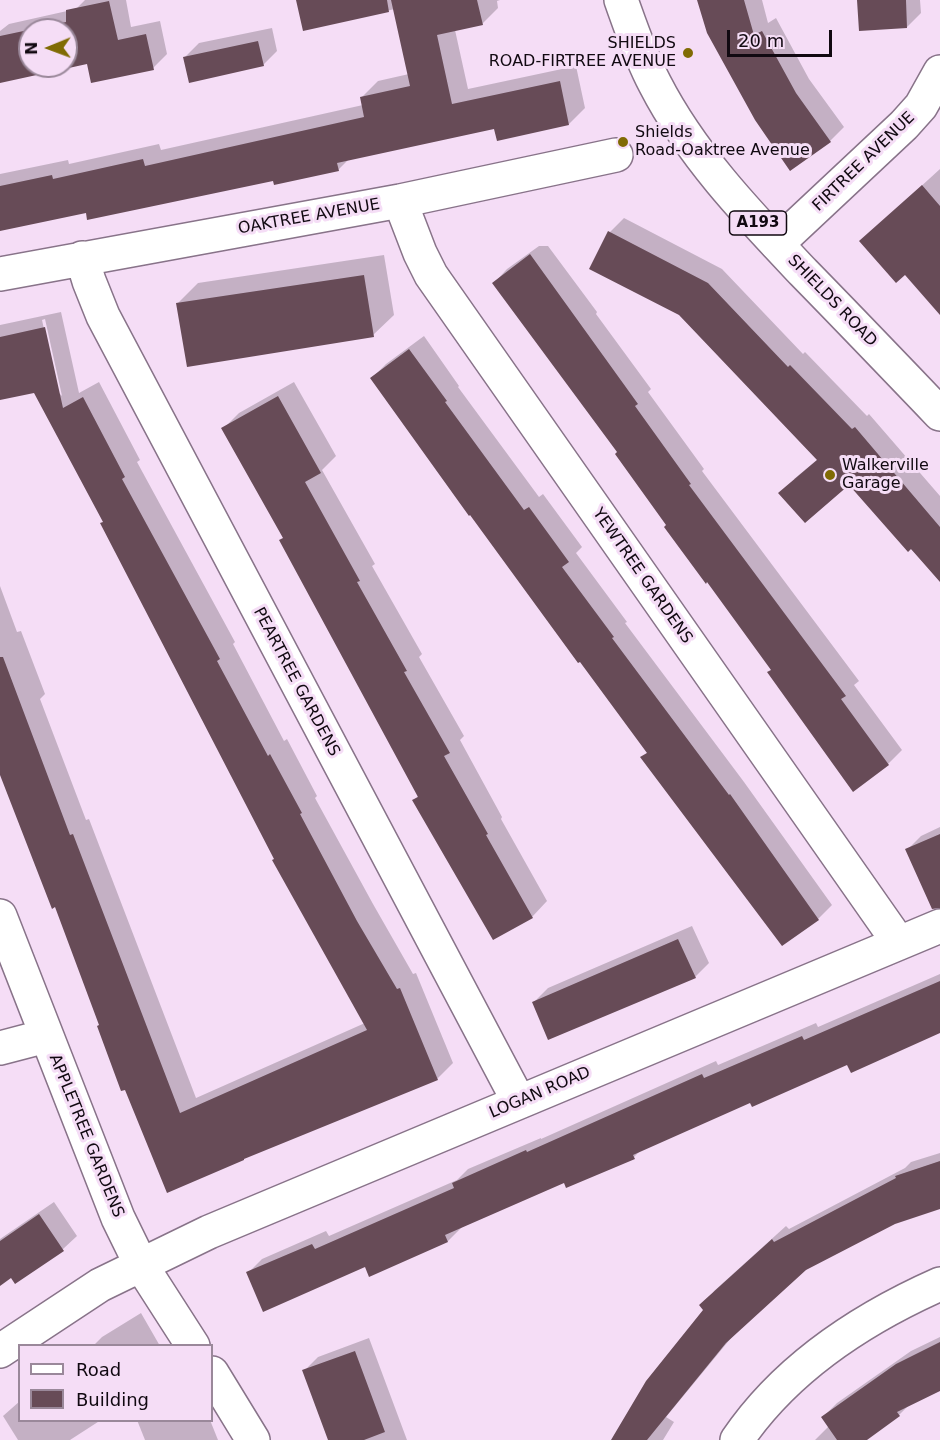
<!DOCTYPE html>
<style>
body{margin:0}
#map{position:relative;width:940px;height:1440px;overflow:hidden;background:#f5ddf6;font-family:"DejaVu Sans",sans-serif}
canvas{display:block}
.legend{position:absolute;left:18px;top:1344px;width:195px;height:78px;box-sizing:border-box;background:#f5ddf6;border:2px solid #9a889a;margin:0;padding:8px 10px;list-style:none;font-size:18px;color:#110911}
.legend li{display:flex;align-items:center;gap:12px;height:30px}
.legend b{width:30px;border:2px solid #9a889a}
.north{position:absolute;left:18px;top:18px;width:60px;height:60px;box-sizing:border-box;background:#f5ddf6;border:2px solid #9a889a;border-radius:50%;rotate:269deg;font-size:16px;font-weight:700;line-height:24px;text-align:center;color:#110911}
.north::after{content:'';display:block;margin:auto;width:21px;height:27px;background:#806b04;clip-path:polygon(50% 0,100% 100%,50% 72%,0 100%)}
.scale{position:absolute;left:727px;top:30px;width:105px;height:27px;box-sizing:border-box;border:3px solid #110911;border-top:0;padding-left:8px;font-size:18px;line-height:21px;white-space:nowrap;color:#110911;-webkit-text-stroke:4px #f5ddf6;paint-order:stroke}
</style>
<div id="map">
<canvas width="940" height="1440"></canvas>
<ul class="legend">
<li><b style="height:8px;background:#fff"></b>Road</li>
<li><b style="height:16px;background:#674b57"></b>Building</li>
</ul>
<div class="north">N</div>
<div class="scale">20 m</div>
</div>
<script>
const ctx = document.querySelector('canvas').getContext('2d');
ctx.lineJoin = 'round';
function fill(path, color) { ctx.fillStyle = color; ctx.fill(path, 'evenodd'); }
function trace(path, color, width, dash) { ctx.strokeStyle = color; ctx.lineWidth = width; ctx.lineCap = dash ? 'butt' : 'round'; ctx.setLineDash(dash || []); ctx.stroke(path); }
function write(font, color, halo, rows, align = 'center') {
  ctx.font = font + ' "DejaVu Sans",sans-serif'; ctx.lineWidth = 6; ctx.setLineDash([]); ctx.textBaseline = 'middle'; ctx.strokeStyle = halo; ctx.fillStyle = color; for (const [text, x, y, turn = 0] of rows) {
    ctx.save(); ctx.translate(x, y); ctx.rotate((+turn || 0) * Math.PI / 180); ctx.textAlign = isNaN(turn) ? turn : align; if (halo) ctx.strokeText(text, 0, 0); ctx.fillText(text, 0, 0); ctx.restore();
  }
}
const shadow = new Path2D(`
 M85,0h41l5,27 29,-6 7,33 -14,14 -65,-6 -88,20v-51l9,-7 67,-15zM30,30h36v36h-36z
 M297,0h203l-3,1 1,7 -16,16 -27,6 13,59 108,-23 9,42 -16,16 -74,3 -145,31 -12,12 -251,41 -87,18v-55l68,-14 1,4 90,-20 2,6 202,-45 -1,-8 16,-16 31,-7 -14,-65 -91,20z
 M698,0h64l6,23 8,-5 33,61 35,48 -14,14z
 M863,0h57l1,13 -14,14z
 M272,28l5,23 -14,14 -78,-8 14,-14z
 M940,169v143l-35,-39 -44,-32z
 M624,218l98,51 81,85 2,-2 62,64 2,-2 71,82v84l-91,-97 -55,-4 24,-20 -208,-227z
 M539,246h9l49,66 -1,2 55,75 -3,3 56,77 -2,2 157,210 -5,4 48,65 -14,14 -35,25 -81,-120 -104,-144 -49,-73 -125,-169 13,-14z
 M384,255l10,60 -21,20 -195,-32 20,-20z
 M61,312l18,81 20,-11 41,78 -3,2 98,180 -2,2 51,97 3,-2 30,57 -2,2 58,106 40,70 3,-1 37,90 -16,16 -191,77 -78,35 -67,-166 -45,-119 -56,-136v-184l17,46 4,-1 24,63 -5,5 46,121 3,-1 107,279 169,-75 -89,-164 -172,-338 -69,-130 -35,8v-74zM45,319l17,77 -4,-4 -16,-72z
 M424,336l35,50 -1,1 81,110 4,-3 39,53 -6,6 51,69 -2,1 119,159 88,123 -14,14 -35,25 -141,-187 6,-5 -276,-374 14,-14z
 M294,382l42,74 -14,14 53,94 -3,2 50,88 -3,3 45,79 -4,4 42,77 -1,2 46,82 -15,16 -118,-117 5,-5 -135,-258 -61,-108 16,-16z
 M940,827v54l-33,-31 14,-14z
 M692,926l17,37 -14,14 -161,25 14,-14z
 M940,974v58l-92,31 -97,38 -109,48 -8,8 -70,24 -102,46 -14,14 -78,34 -4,-10 -118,8 14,-14 64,-28 3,5 128,-56 11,-11 73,-31v1l175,-78 2,4 98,-42 2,4z
 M940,1153v55l-46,15 -89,46 -69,63 -70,85 8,5 -11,18h-50l92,-130 9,-19 72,-65 3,3 116,-61 6,-6z
 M54,1202l23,34 -14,13 -48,33 -4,-6 -11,8v-45z
 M141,1313l19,33h-67l9,-9z
 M940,1337v53l-30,14 -11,11 -35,25h-49l14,-14 -6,-9 14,-14 74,-52z
 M369,1338l38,102h-77l-26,-69 14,-14z
 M20,1401v19h81l-31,20h-52l-15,-24z
 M137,1420h73l8,20h-73z`);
const building = new Path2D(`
 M296,0h91l2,12 -86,19z
 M391,0h86l6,25 -46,10 15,69 108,-23 9,44 -72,16 -3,-12 -157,34 2,8 -65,14 -1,-4 -186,39 -1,-7 -86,18v-45l52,-11 1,4 90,-20 2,7 219,-49 -4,-20 50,-11z
 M697,0h47l10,35 8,-4 34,62 35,49 -41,29 -35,-51 -48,-87z
 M857,0h49l1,28 -48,3z
 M109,1l9,39 28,-6 8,36 -63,13 -4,-19 -87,19v-47l66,-14v-12zM30,30h36v36h-36z
 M258,41l6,25 -75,17 -6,-26z
 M922,185l18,21v109l-35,-40 -9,8 -37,-42z
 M608,231l100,52 80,84 2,-2 62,64 3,-2 85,100v55l-29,-33 -3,3 -59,-67 -44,38 -27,-30 39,-33 -138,-145 -90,-46z
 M530,254l108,150 -3,2 56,78 -2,1 157,211 -5,3 48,66 -36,27 -86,-120 4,-2 -64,-88 -1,2 -42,-57 2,-2 -51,-71 2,-2 -125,-169z
 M364,275l10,62 -187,30 -11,-64z
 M45,327l18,81 20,-11 42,80 -3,2 98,180 -3,2 51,95 2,-2 32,59 -2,1 57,107 40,68 3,-1 38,92 -194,79v1l-77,33 -42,-103 -4,1 -24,-65 2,-1 -44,-118 -3,2 -52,-134v-118h3l67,178 3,-1 107,279 187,-83 -95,-170 2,-1 -174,-336 3,-1 -69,-129 -34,7v-63z
 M409,349l38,52 -2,1 79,108 5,-3 40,55 -7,5 52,70 -2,1 117,157 1,-1 89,126 -37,26 -142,-189 7,-4 -67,-91 -2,1 -108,-148 -1,1 -99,-138z
 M278,396l43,77 -16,9 55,99 -3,1 50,89 -3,1 46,81 -6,3 44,78 -2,1 47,83 -40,22 -81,-140 6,-3 -139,-257 4,-2 -62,-110z
 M940,834v74l-8,1 -27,-60z
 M678,939l18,39 -148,62 -16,-38z
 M940,981v52l-89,40 -4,-8 -95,42 -2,-4 -117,52 2,4 -69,29 -2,-5 -119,52 3,7 -79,35 -4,-10 -102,45 -17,-40 66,-28 3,5 139,-61 -2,-5 74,-33 1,2 175,-78 2,4 98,-42 2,4z
 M940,1161v48l-45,15 -89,46 -80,73 -79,97h-36l35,-59 57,-71 -4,-5 73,-66 2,3 122,-64 -1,-2z
 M39,1214l25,37 -49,33 -4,-6 -11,8v-45z
 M940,1342v49l-43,21 3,4 -33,24h-30l-16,-23 75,-53z
 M355,1351l30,81 -21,8h-36l-26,-70z`);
const minor = new Path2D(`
 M400,201l20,52 11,22 468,668
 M777,244l127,-119 17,-19 19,-34
 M82,258l7,23 14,35 416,786
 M0,274l400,-73 216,-46
 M0,916l118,302 23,47 52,81
 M0,1048l46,-12
 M0,1351l100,-66 109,-53 731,-306
 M212,1373l41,67
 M737,1440c49,-72 124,-121 203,-156`);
const major = new Path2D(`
 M621,0c10,28 20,58 34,84 37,72 94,131 149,189 46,47 91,94 136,141`);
const markers = [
 [688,53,6,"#806b04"],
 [623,142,6,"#806b04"],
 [830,475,6,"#806b04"]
];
const shields = [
 [758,223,57]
];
const shieldNames = [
 ["A193",758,223]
];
const poiNames = [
 ["SHIELDS",676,44,"right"],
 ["ROAD-FIRTREE AVENUE",676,62,"right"],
 ["Shields",635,133],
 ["Road-Oaktree Avenue",635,151],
 ["Walkerville",842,466],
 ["Garage",842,484]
];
const streetNames = [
 ["FIRTREE AVENUE",864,162,-44],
 ["OAKTREE AVENUE",309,217,-10],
 ["SHIELDS ROAD",832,301,46],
 ["YEWTREE GARDENS",642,576,55],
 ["PEARTREE GARDENS",296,682,62],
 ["LOGAN ROAD",540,1093,-23],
 ["APPLETREE GARDENS",86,1136,68]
];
fill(shadow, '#0003');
fill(building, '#674b57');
trace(minor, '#887389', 36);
trace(major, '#887389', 36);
trace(minor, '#fff', 33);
trace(major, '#fff', 33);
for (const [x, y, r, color] of markers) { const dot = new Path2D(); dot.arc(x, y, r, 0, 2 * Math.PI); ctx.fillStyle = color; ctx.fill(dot); trace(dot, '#f5ddf6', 2); }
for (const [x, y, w] of shields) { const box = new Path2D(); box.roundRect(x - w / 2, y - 12, w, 24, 4.5); ctx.fillStyle = '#f5ddf6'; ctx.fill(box); trace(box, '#110911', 1.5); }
write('bold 15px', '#110911', null, shieldNames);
write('16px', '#110911', '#f5ddf6', poiNames, 'left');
write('16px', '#110911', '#f5ddf6', streetNames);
</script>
